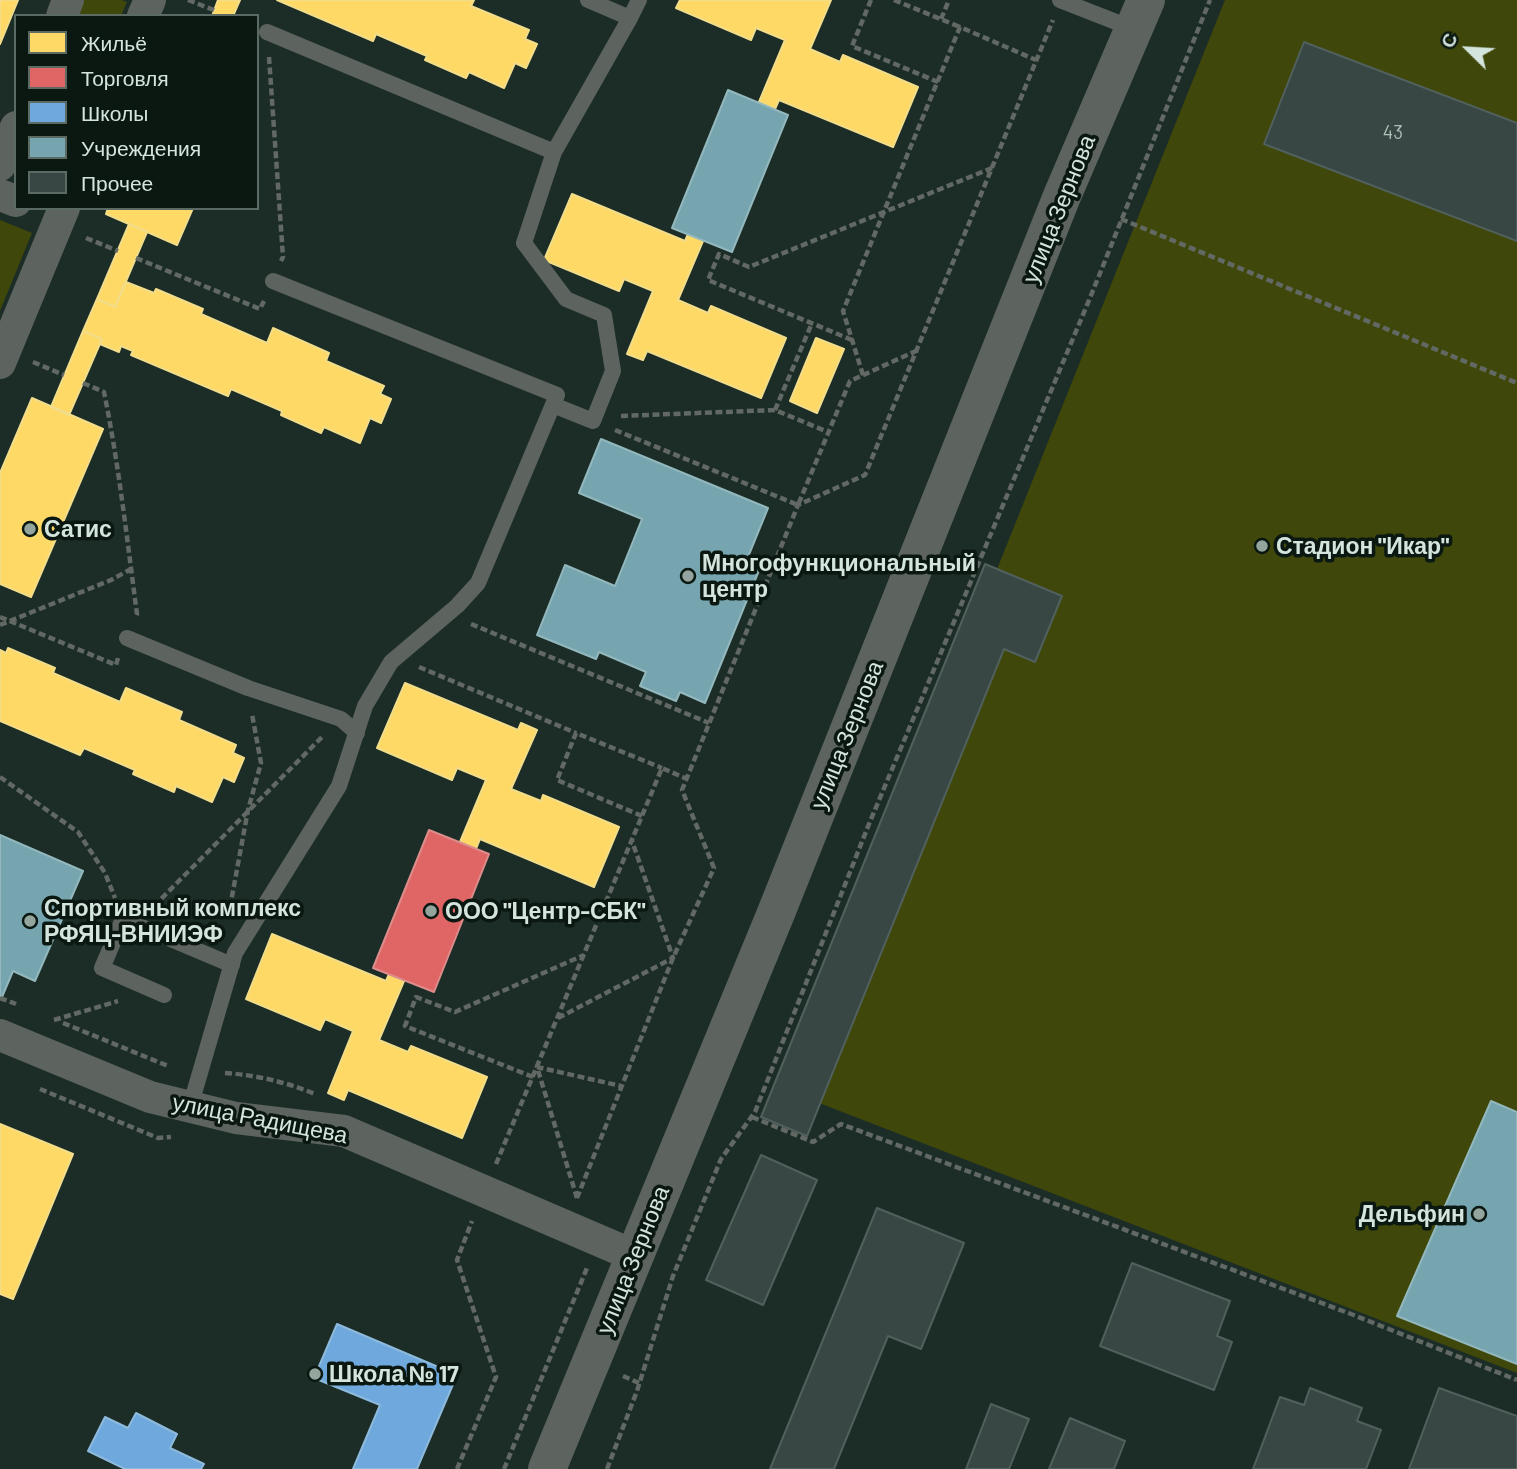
<!DOCTYPE html>
<meta charset="utf-8">
<style>
body{margin:0}
#map{position:relative;width:1517px;height:1469px;overflow:hidden;background:#1c2d27;font-family:Barlow,sans-serif}
canvas{display:block}
.legend{position:absolute;left:14px;top:14px;width:245px;height:196px;box-sizing:border-box;background:#0b1812;border:2px solid #5b6a63;margin:0;padding:9px 12px;list-style:none;font-size:21px;color:#d4e5dd}
.legend li{display:flex;align-items:center;gap:14px;height:35px}
.legend b{width:35px;border:2px solid #5b6a63}
.north{position:absolute;left:1433px;top:14px;width:70px;height:70px;-webkit-text-stroke:5px #0b1812;paint-order:stroke;rotate:294deg;font-size:19px;font-weight:700;line-height:28px;text-align:center;color:#d4e5dd}
.north::after{content:'';display:block;margin:auto;width:24px;height:32px;background:#d4e5dd;clip-path:polygon(50% 0,100% 100%,50% 72%,0 100%)}
</style>
<div id="map">
<canvas width="1517" height="1469"></canvas>
<ul class="legend">
<li><b style="height:19px;background:#ffd966"></b>Жильё</li>
<li><b style="height:19px;background:#e06666"></b>Торговля</li>
<li><b style="height:19px;background:#6fa8dc"></b>Школы</li>
<li><b style="height:19px;background:#76a5af"></b>Учреждения</li>
<li><b style="height:19px;background:#384744"></b>Прочее</li>
</ul>
<div class="north">С</div>
</div>
<script>
const ctx = document.querySelector('canvas').getContext('2d');
ctx.lineJoin = 'round';
function fill(path, color) { ctx.fillStyle = color; ctx.fill(path, 'evenodd'); }
function trace(path, color, width, dash) { ctx.strokeStyle = color; ctx.lineWidth = width; ctx.lineCap = dash ? 'butt' : 'round'; ctx.setLineDash(dash || []); ctx.stroke(path); }
function write(font, color, halo, rows, align = 'center') {
  ctx.font = font + ' Barlow,sans-serif'; ctx.lineWidth = 7; ctx.setLineDash([]); ctx.textBaseline = 'middle'; ctx.strokeStyle = halo; ctx.fillStyle = color; for (const [text, x, y, turn = 0] of rows) {
    ctx.save(); ctx.translate(x, y); ctx.rotate((+turn || 0) * Math.PI / 180); ctx.textAlign = isNaN(turn) ? turn : align; if (halo) ctx.strokeText(text, 0, 0); ctx.fillText(text, 0, 0); ctx.restore();
  }
}
const green = new Path2D(`
 M83,0h39l5,2 -6,14h-44z
 M1225,0h292v1373l-729,-282z
 M0,220l32,13 -32,78z`);
const homes = new Path2D(`
 M0,0h18l-18,44z
 M218,0h22l-7,16h-21z
 M277,0h197l-3,6 58,24 -4,9 12,5 -11,24 -11,-5 -11,25 -35,-16 -3,6 -41,-18 2,-4 -51,-22 -3,7z
 M680,0h151l-21,49 30,13 3,-7 75,32 -25,60 -114,-47 -4,9 -16,-7 26,-62 -29,-12 -5,12 -75,-32z
 M572,194l113,47 3,-7 15,7 -25,59 30,13 3,-7 75,32 -25,60 -114,-47 -4,9 -16,-6 26,-63 -29,-12 -5,12 -75,-31z
 M108,208h85l-16,37 -71,-31z
 M129,224l18,8 -32,75 -18,-8z
 M126,282l28,11 2,-4 47,20 -2,5 66,29 6,-15 56,25 -3,8 58,25 -4,8 11,5 -10,24 -11,-5 -10,25 -36,-16 -3,6 -40,-18 1,-4 -51,-22 -3,7 -97,-41 2,-4 -12,-5 -2,6 -19,-8 2,-5 -19,-8 14,-32 18,8z
 M83,331l19,8 -33,76 -18,-8z
 M816,338l28,11 -27,64 -27,-12z
 M32,398l71,31 -72,168 -31,-13v-111z
 M8,648l47,20 -2,5 67,29 6,-14 56,24 -3,8 57,25 -3,8 11,5 -10,24 -11,-5 -11,25 -36,-16 -2,6 -41,-18 2,-4 -51,-22 -4,7 -80,-34v-71l6,3z
 M405,683l113,47 3,-7 16,7 -26,59 30,12 2,-6 76,32 -25,60 -114,-48 -4,10 -16,-7 26,-62 -29,-12 -5,12 -75,-32z
 M272,934l114,47 3,-7 15,7 -25,59 29,12 3,-6 76,31 -25,61 -114,-48 -4,10 -16,-7 25,-62 -28,-12 -5,11 -74,-31z
 M0,1124l73,30 -60,145 -13,-5z`);
const shops = new Path2D(`
 M429,830l60,24 -55,138 -61,-24z`);
const schools = new Path2D(`
 M337,1324l120,51 -40,94h-64l27,-64 -66,-27z
 M136,1413l41,21 -7,14 34,16 -3,5h-76l-37,-18 17,-34 23,11z`);
const public = new Path2D(`
 M728,90l60,25 -56,137 -60,-24z
 M601,439l167,69 -20,49 14,6 -57,140 -25,-11 -4,9 -36,-15 6,-14 -47,-20 -3,7 -59,-24 28,-70 50,21 27,-67 -63,-26z
 M0,835l83,36 -48,110 -22,-10 -11,26 -2,-1z
 M1491,1101l26,11v252l-120,-48z`);
const building = new Path2D(`
 M1304,42l213,81v118l-253,-97z
 M985,564l77,32 -27,66 -31,-13 -197,487 -46,-19z
 M761,1155l56,25 -54,125 -57,-25z
 M877,1208l87,35 -43,106 -33,-13 -54,133h-64z
 M1132,1263l98,38 -13,35 15,6 -18,48 -114,-44z
 M1310,1388l52,20 -5,13 24,9 -15,39h-113l27,-72 24,8z
 M1439,1388l78,28v53h-108z
 M991,1404l38,15 -20,50h-43z
 M1070,1418l55,23 -11,28h-65z`);
const path = new Path2D(`
 M188,0l26,10
 M871,0l-19,46 86,36
 M894,0l66,27
 M941,19l8,-19
 M269,57l14,200 -2,4
 M1121,219l396,164
 M86,238l32,13
 M136,258l124,51 4,-8
 M852,340l-144,-60 11,-26 30,13 243,-99
 M33,362l31,13
 M863,375l-20,-64 117,-284 76,33
 M83,383l21,9c15,73 23,148 33,222l-2,4
 M775,410l37,-87
 M621,416l154,-6 53,22
 M615,430l183,75 52,-124 66,-30
 M0,617l116,48 2,-7
 M471,624l238,99
 M0,625l111,-45 20,-11
 M419,667l157,66
 M0,777l78,55 27,41 10,25
 M642,816l-85,-36 19,-47 86,35
 M154,906l169,-170
 M228,918l20,-108 13,-47 -9,-49
 M0,998l16,6
 M558,1018l115,-60 -41,-117
 M54,1020l64,-19
 M63,1023l105,43
 M225,1073c31,2 61,9 90,21
 M533,1077l-128,-51 11,-29 39,15 129,-57
 M40,1089l118,49 13,-1
 M752,1117l61,25 28,-18 510,190 166,66
 M496,1164l166,-396 25,11
 M577,1198l96,-240 41,-90 -32,-78 116,-285 67,-30 188,-455
 M577,1198l-40,-131 84,19
 M623,1376l16,7
 M457,1469l39,-92 -39,-117 15,-39
 M504,1469l83,-201
 M607,1469l30,-78 36,-115 48,-117 34,-47 114,-288 221,-526 120,-298`);
const lane = new Path2D(`
 M588,0l42,18
 M1060,0l74,29
 M267,32l287,120 76,-134 9,-18
 M553,405l40,16 20,-50 -9,-56 -38,-16 -42,-56 30,-91
 M127,638l121,50 93,31 16,14
 M164,995l-62,-27 21,-49 109,46
 M190,1107l45,-154 104,-167 26,-80 26,-44 66,-56 21,-23 79,-188 -284,-114`);
const street = new Path2D(`
 M62,16l6,-16
 M143,16l7,-16
 M0,165l16,-38
 M0,195l16,6
 M0,363l64,-155
 M0,1035l150,62 86,21 108,13 291,125`);
const secondary = new Path2D(`
 M547,1469l229,-556 286,-717 84,-196`);
const markers = [
 [30,529,7,"#94a59d"],
 [1262,546,7,"#94a59d"],
 [688,576,7,"#94a59d"],
 [431,911,7,"#94a59d"],
 [30,921,7,"#94a59d"],
 [1479,1214,7,"#94a59d"],
 [315,1374,7,"#94a59d"]
];
const numberNames = [
 ["43",1393,133]
];
const streetNames = [
 ["улица Зернова",1059,209,-68],
 ["улица Зернова",847,735,-68],
 ["улица Радищева",260,1119,11],
 ["улица Зернова",633,1260,-68]
];
const poiNames = [
 ["Сатис",44,529],
 ["Стадион \"Икар\"",1276,546],
 ["Многофункциональный",702,563],
 ["центр",702,589],
 ["Спортивный комплекс",44,908],
 ["РФЯЦ-ВНИИЭФ",44,934],
 ["ООО \"Центр-СБК\"",445,911],
 ["Дельфин",1465,1214,"right"],
 ["Школа № 17",329,1374]
];
fill(green, '#3f470a');
fill(homes, '#ffd966');
trace(homes, '#f2dd8a', 2);
fill(shops, '#e06666');
trace(shops, '#dc8c8a', 2);
fill(schools, '#6fa8dc');
trace(schools, '#8dbadc', 2);
fill(public, '#76a5af');
trace(public, '#92b8bd', 2);
fill(building, '#384744');
trace(building, '#51605c', 2);
trace(path, '#626864', 4.5, [7, 3.5]);
trace(lane, '#5d635e', 16);
trace(street, '#5d635e', 32);
trace(secondary, '#5d645f', 38);
for (const [x, y, r, color] of markers) { const dot = new Path2D(); dot.arc(x, y, r, 0, 2 * Math.PI); ctx.fillStyle = color; ctx.fill(dot); trace(dot, '#0b1812', 2.5); }
write('19px', '#adbeb7', null, numberNames);
write('23px', '#d4e5dd', '#0b1812', streetNames);
write('bold 23px', '#d4e5dd', '#0b1812', poiNames, 'left');
</script>
